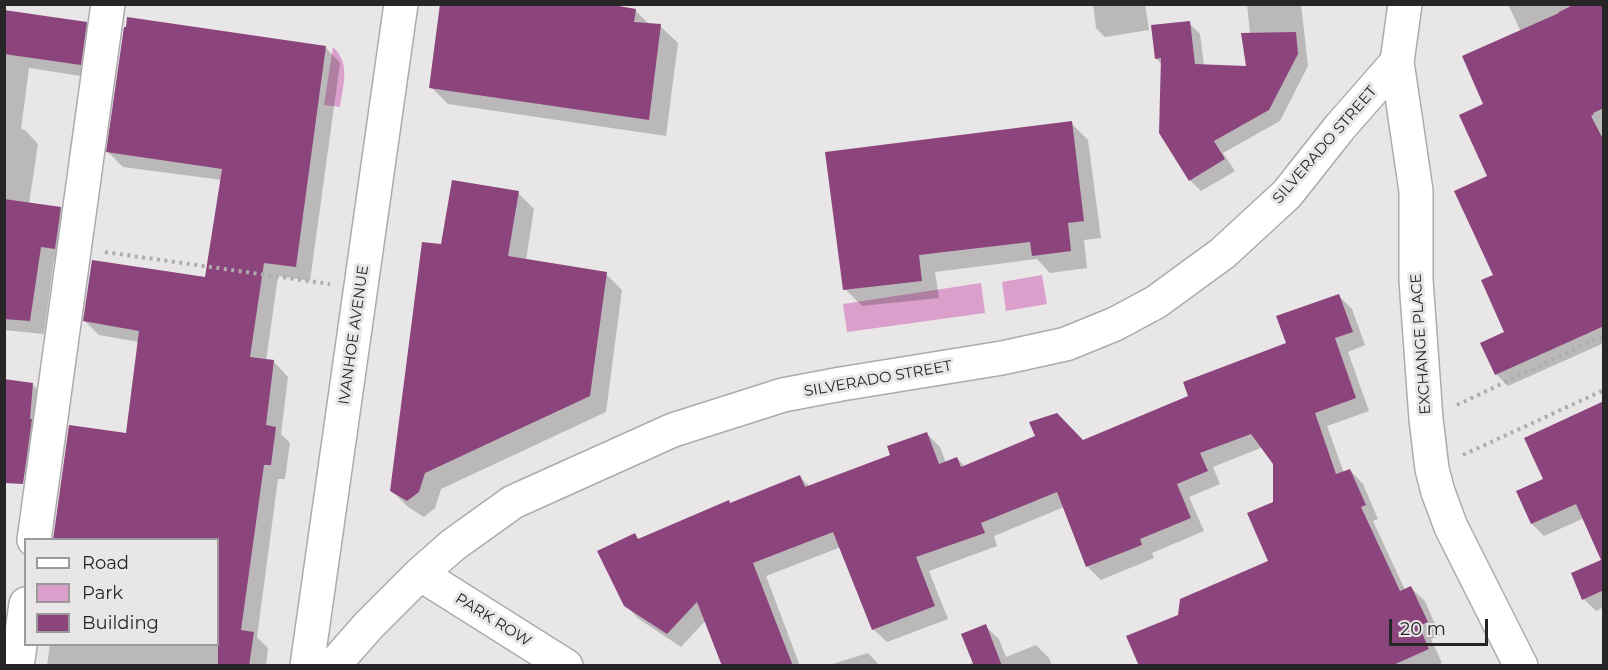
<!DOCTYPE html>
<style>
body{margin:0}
#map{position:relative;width:1608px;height:670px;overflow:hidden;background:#e9e6e8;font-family:Montserrat,sans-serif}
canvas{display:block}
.frame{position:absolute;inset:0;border:6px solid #272627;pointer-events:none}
.legend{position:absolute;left:24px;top:538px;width:195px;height:108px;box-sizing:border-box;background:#e9e6e8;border:2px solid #9b999b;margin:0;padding:8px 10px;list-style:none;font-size:18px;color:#272627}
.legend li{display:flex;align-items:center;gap:12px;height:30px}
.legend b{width:30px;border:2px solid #9b999b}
.scale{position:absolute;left:1389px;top:619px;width:99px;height:27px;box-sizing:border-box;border:3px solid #272627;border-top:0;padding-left:8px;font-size:18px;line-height:21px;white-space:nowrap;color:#272627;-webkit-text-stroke:4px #e9e6e8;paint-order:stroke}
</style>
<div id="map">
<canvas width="1608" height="670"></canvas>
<div class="frame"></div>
<ul class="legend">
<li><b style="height:8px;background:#fff"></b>Road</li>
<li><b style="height:16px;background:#db9fcb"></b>Park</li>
<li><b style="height:16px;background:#8c457c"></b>Building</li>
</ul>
<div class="scale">20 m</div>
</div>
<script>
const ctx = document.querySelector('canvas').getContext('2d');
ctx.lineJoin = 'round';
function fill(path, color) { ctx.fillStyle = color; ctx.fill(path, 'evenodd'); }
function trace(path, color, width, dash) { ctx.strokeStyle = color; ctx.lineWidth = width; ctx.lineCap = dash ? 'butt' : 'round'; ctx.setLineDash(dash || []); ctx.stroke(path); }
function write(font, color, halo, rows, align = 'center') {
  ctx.font = font + ' Montserrat,sans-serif'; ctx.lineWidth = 6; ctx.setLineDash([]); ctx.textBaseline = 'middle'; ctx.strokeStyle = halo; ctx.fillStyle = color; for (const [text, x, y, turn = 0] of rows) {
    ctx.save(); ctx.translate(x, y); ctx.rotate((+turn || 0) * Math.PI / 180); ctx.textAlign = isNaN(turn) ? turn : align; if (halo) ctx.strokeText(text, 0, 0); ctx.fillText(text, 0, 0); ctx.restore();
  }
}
const green = new Path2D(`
 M333,47c18,17 10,38 7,60l-16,-2z
 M1042,275l5,29 -41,7 -4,-29z
 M981,283l4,30 -138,19 -4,-28z`);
const shadow = new Path2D(`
 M1093,4h52l4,26 -44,7 -9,-9z
 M1247,4h54l7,62 -28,55 -57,32 12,18 -34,20 -11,-11 -29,-47 1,-68 -6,-7 33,-35 11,11 4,32 43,1 3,-34z
 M1508,4h96v339l-96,43 -12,-12 -14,-31 24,-10 -11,-58 -10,-170 36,-73z
 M635,10l15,15 10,1 18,17 -12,93 -218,-32 -17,-17z
 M4,12l82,11 14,14 -6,41 -65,-10 -8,61 4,1 13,14 -9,60 31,5 14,14 -5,39 -15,-2 -10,74 -40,-4z
 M326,48l14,15 -30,218 -32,-5 -12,85 8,1 14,15 -7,57 9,9 -5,36h-7l-21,158 11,11 -2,18h-219l3,-22h168v-104l-91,-106 12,-92 -40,-7 -14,-14 122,-42 15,-99 -99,-13 -15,-15z
 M1071,123l17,17 13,98 -17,2 3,28 -37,5 -13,-14 -102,13 4,26 -77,8 -17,-17z
 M518,193l16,16 -8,51 80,14 16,16 -16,122 -165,77 -6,19 -11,9 -16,-10 -17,-17 52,-244z
 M1339,296l13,13 13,36 -17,7 21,59 -42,15 17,47 6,-3 13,14 15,35 -5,2 32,69 6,-2 14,13 15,35 -9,3 11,24 -7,3h-295l39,-50 91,-54 4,-59v-40l-11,-16 -50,20 7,17 -31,13 15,34 -52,22 2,5 -53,22 -13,-13 -24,-60 -70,29 3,10 -68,25 19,48 -61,23 -14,-13 -32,-82 -75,29 34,90h-76l-18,-46 -25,27 -42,-28 -14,-14 9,-70 6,5 160,-63 10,10 82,-31 35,-22 13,13 6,16 11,-5 8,9 118,-25 107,-45 98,-53z
 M33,385l17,17 -7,75 -39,-4z
 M1604,403v204l-8,4 -12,-12 19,-38 -19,-43 -40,18 -12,-12 -14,-32 27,-12z
 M985,626l14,13 7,18 30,-12 13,13 3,8h-87l9,-4z
 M868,653l12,13h-54z`);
const building = new Path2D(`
 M440,4h167l29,5 -2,13 27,2 -12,96 -220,-32z
 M1575,4h29v104l-11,5 1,1 -3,2 13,25v185l-109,49 -15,-32 24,-11 -23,-52 12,-5 -39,-84 33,-15 -28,-61 24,-11 -21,-48 97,-43v-1z
 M4,10l83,12 -6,43 -77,-11z
 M127,17l199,29 -30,221 -32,-4 -14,94 24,3 -8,65 10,2 -5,38h-7l-23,165 13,2 -5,34h-31v-126h-165l16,-115 57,8 13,-102 -56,-10 9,-61 113,17 17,-108 -116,-17 18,-125h2z
 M1190,21l5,43 51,2 -5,-33 55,-1 2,22 -29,56 -55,31 11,18 -36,22 -30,-48 2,-75 -6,1 -4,-34z
 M1072,121l12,100 -16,2 3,28 -39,5 -2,-14 -111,13 3,26 -79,9 -18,-138z
 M452,180l67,11 -11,65 99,16 -17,124 -165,77 -6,19 -12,9 -17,-10 32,-249 19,2z
 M4,199l57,8 -6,42 -14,-2 -11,74 -26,-2z
 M1339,294l14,38 -18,6 21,60 -41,15 21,61 14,-5 16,36 -5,2 39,84 11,-5 17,36 -9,4 10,23 -38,17h-252l-13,-30 52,-21 2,-16 88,-38 -21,-48 26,-11v-38l-22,-30 -51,19 8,18 -31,13 14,34 -51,21 2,6 -56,22 -29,-75 -76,31 4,10 -69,24 19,49 -63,24 -39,-98 -80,31 40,103h-71l-25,-64 -30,32 -43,-28 -27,-55 38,-18 3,6 91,-39 1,3 70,-28 5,12 85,-32 -3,-9 40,-14 12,32 18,-7 4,10 74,-31 -6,-14 28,-9 26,27 105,-44 -5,-14 103,-39 -10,-27z
 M4,379l29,4 -3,36h2l-9,65 -19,-1z
 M1604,401v189l-22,10 -11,-27 30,-13 -25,-56 -45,20 -15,-33 27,-12 -19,-41z
 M986,624l16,42h-28l-13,-32z`);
const path = new Path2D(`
 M105,252l225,32
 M1457,405l147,-70
 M1463,455l141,-65`);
const minor = new Path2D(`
 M1405,4l-8,58 19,129v89l10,139 6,50 6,23 13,35 70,139
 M34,540l74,-536
 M420,574l146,92
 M17,666l9,-62
 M307,666l94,-662
 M333,666l36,-41 51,-51 33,-29 60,-43 160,-72 110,-35 58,-11 161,-26 64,-14 49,-20 41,-22 67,-49 64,-59 53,-67 57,-65`);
const streetNames = [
 ["SILVERADO STREET",1325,145,-49],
 ["IVANHOE AVENUE",354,335,-82],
 ["EXCHANGE PLACE",1421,344,-94],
 ["SILVERADO STREET",878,379,-10],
 ["PARK ROW",493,620,32]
];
fill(green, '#db9fcb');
fill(shadow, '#0003');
fill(building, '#8c457c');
trace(minor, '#adaaac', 36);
trace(path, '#afacae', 4, [3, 4.5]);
trace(minor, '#fff', 33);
write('15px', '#272627', '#e9e6e8', streetNames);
</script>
